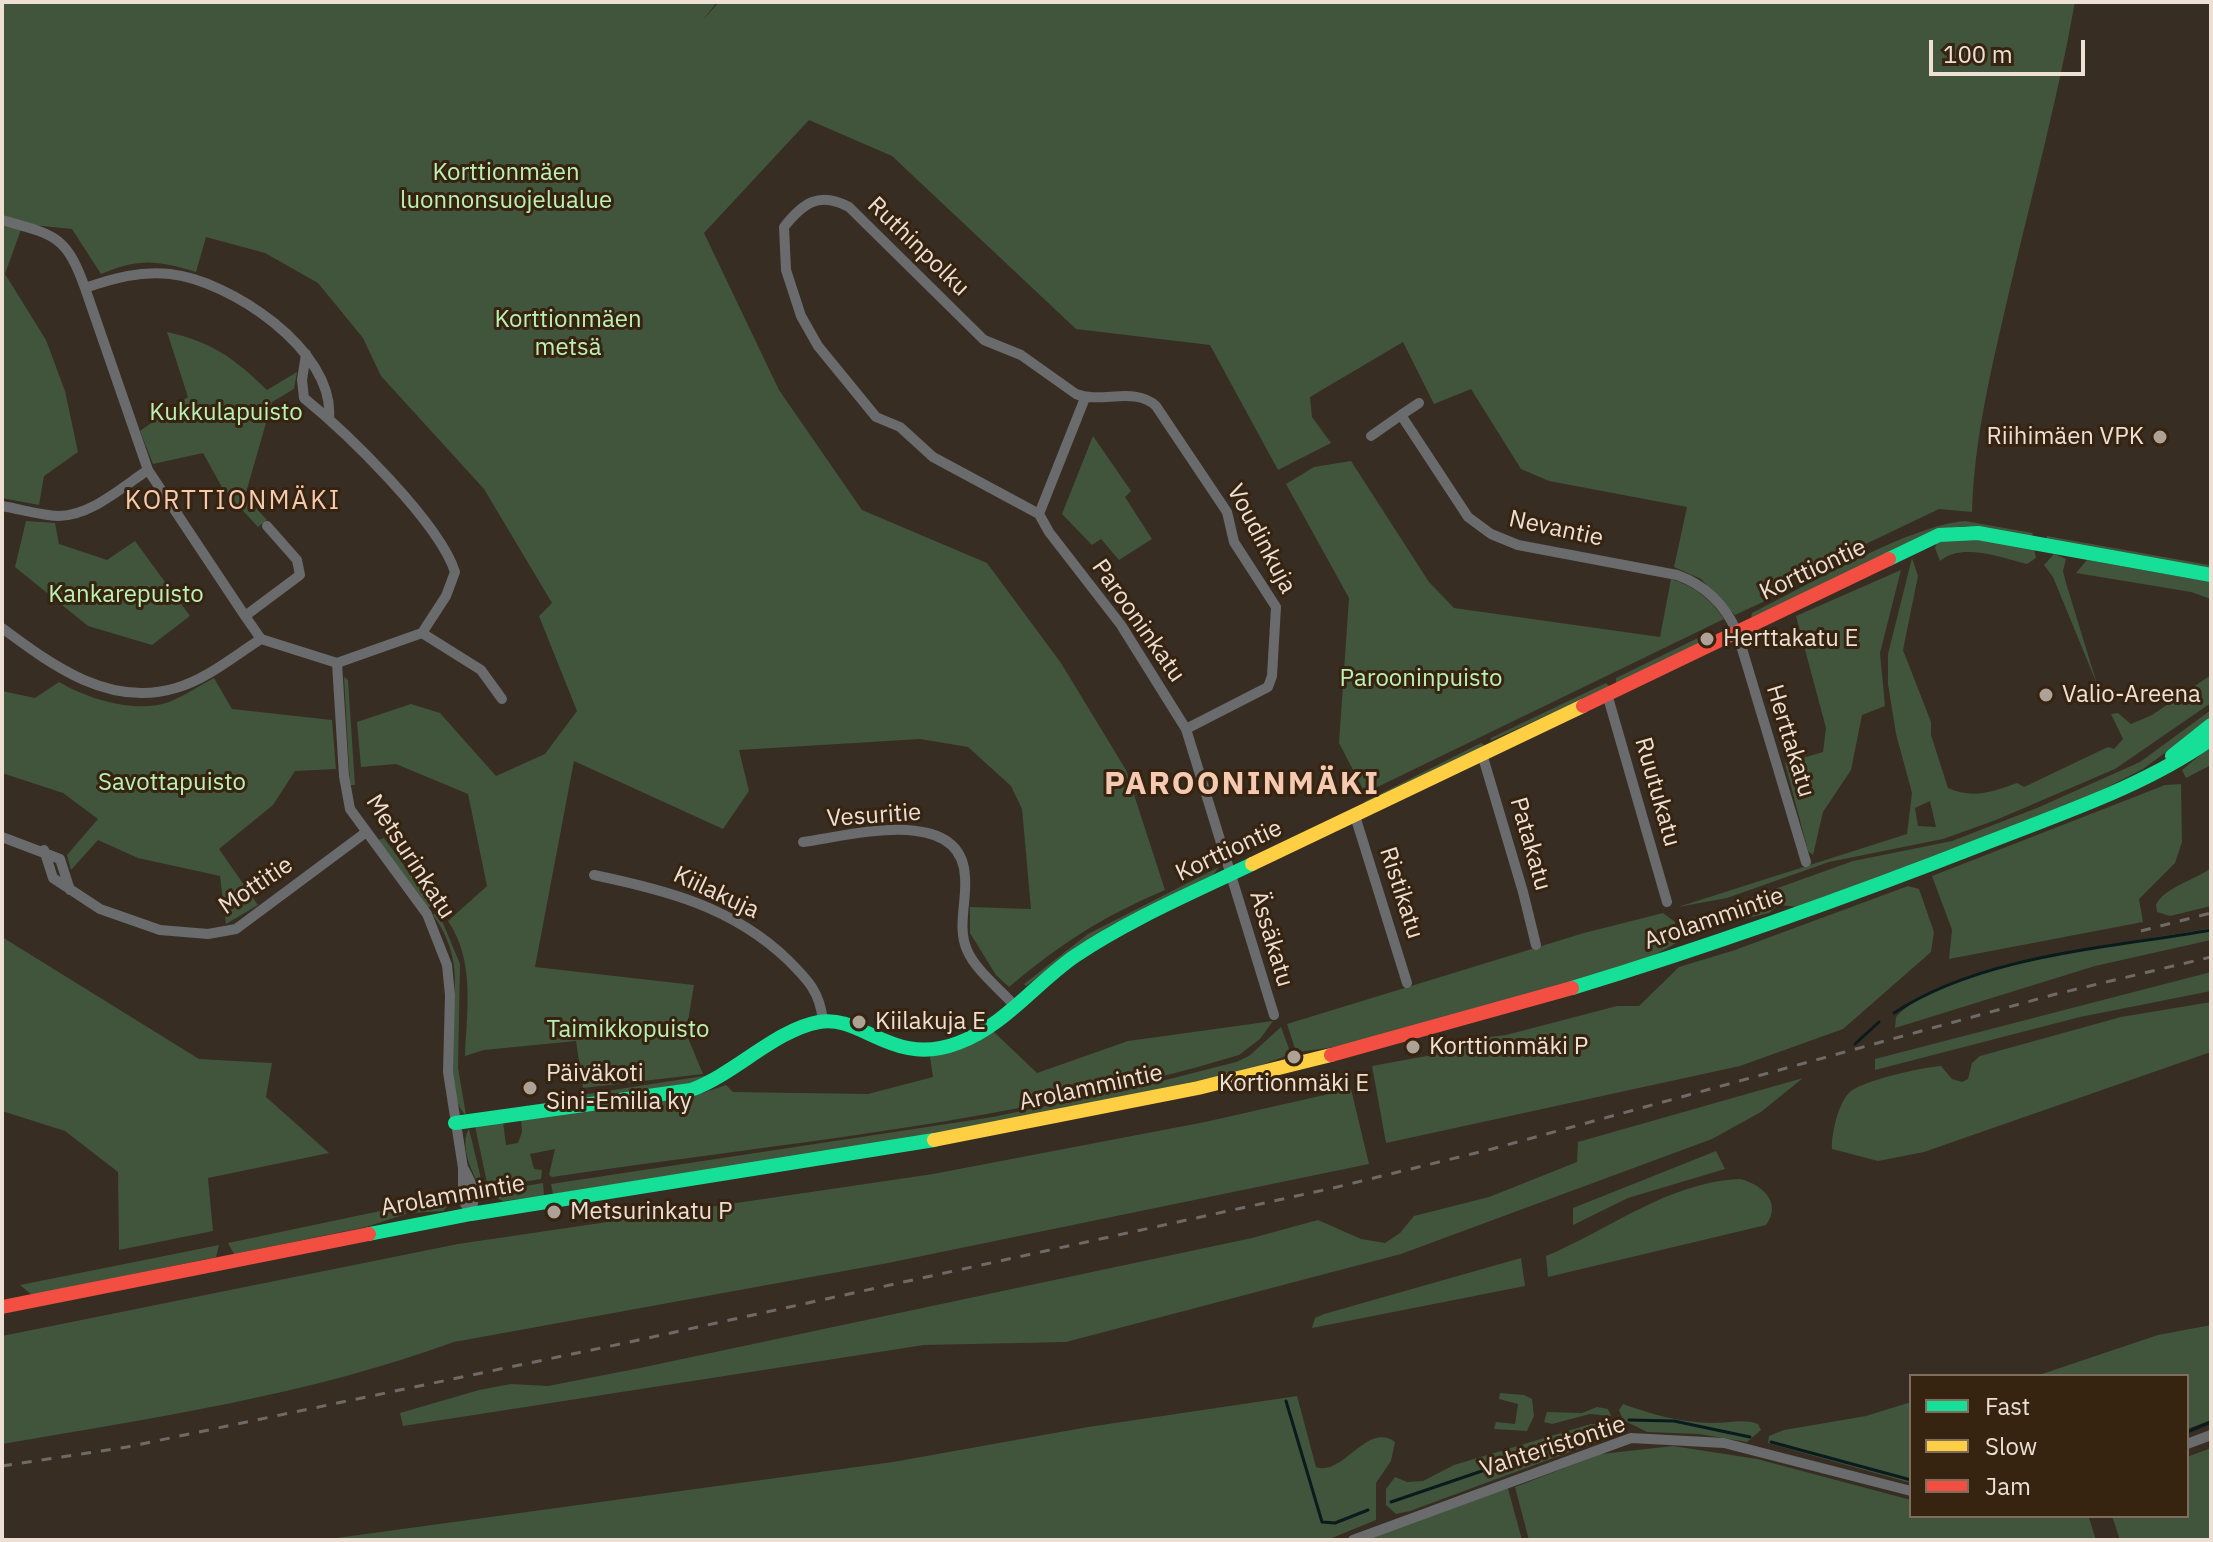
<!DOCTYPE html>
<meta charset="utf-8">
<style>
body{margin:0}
#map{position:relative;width:2213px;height:1542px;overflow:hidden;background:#382d23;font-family:"IBM Plex Sans",sans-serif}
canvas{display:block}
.frame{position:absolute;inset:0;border:4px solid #eddfd4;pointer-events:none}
.legend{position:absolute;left:1909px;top:1374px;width:280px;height:144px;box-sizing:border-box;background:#362310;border:2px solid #7f6e5e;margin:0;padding:10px 14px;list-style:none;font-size:24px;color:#eddfd4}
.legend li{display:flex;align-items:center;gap:16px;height:40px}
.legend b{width:40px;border:2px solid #7f6e5e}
.scale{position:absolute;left:1929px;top:40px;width:156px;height:36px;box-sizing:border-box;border:4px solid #eddfd4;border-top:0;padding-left:10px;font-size:24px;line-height:28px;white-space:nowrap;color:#eddfd4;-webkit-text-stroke:6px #362310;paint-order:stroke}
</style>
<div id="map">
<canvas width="2213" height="1542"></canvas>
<div class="frame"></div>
<ul class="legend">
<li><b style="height:10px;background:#16e098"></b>Fast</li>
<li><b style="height:10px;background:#ffcf43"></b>Slow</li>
<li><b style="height:10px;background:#f24e42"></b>Jam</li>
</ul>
<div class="scale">100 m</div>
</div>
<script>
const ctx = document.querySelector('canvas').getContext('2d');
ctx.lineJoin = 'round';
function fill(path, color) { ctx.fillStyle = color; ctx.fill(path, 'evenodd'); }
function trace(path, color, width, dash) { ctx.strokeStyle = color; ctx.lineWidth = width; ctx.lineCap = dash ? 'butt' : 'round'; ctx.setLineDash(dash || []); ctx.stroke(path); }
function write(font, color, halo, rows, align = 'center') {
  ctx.font = font + ' "IBM Plex Sans",sans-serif'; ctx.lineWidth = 6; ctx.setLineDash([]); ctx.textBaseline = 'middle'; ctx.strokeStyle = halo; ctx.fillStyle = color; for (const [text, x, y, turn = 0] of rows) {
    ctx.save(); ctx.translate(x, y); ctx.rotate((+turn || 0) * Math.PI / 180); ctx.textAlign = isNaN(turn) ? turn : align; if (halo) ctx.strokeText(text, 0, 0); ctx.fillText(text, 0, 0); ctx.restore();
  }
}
const green = new Path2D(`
 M2,2h715l-14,18 16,-18h1356c-18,101 -45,199 -68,299 -16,69 -33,139 -35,211l-33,-3 -180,86 6,6 -30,14 -34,-36 -27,-12 13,-60 -138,-26 -28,-12 -50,-80 -37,15 -31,-62 -93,55 2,20 19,26 -53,27 -68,-125 -134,-16 -184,-173 -83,-36 -105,113 75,157 83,120 125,53 74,100 65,107 39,120c-65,28 -102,52 -156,97l-13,-12 -26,-42v-26l61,2 -9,-100 -11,-23 -43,-39 -48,-8 -181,11 10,41 -26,38 -149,-68 -39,206 159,18 -8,48 17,41 -120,14 -7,-47 -92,9 -19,6c2,-47 10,-95 -17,-135l39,-35 -19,-92 -72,-30 -35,3 -4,-45 54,-18 29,9 56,63 49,-22 32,-43 -38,-95 13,-13 -68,-114 -103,-113 -18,-38 -45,-55 -53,-30 -59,-16 -10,35c-40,-12 -56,-14 -95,2l-29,-45 -49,-5 -18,50 41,66 19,51 13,61 -34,24 -5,29 -37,-7z
 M167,332c45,10 67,26 100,58l30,-18 -3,17 -22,13 -27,94 22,24 -9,7 -35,-38 -20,-36 -50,11 -13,-33 48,-34z
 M1093,436l38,55 -6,6 27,42 -33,21 -18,-21 -9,6 -30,-31z
 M1351,461l78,121 25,26 206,29 11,-58c24,7 39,20 53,40l-359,174 -26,-50 10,-145 -63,-114 28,-17z
 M26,521l29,2 4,21 48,16 28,-19 55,75 -38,29 -64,-19 -73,-59z
 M1965,521l68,12 -1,4 -67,-11 -23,3 -191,89 1,-5c53,-26 158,-88 213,-92z
 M2047,536l162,29v4l-163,-30z
 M1966,538l68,11 2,9 -9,6c-25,-6 -65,-22 -87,-3l-5,-13 2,-6z
 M2054,554l12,5 -3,12 3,12 31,101 -44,-107 -9,-12z
 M1912,558l6,18 -15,74 28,72v13l17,53c24,11 45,4 69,-5l7,4 84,-40 6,2 9,-10 -12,-25 7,-1 13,11 21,-9 59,-40v28l-96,66 -119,51 -53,19 -114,23 -102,36 -49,9 229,-73 5,-41 -16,-59 -8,-50v-30zM1930,801l6,26 -18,-1 -3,-18z
 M2087,560l124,22v17l-20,-7 -115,-19z
 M1901,570l-21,83 5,53 -23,9 -11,55 -28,42 -10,43 -5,-4 -23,-88 38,-11 3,-24 -30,-112z
 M1702,636l3,5 -89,43v-6z
 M344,677l4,3 7,105h-5z
 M214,678l18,31 100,11 4,49 -41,2 -22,34 -54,44 39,56 -32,19 -6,-48 -82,-18 -40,-18 -27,30 -4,-15 31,-36 -35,-26 -61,-20v-82l33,7 24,-16c29,17 77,32 110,20 15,-6 30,-16 45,-24z
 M1606,683l4,4 -120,54 1,-3z
 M2211,710v9l-68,50 -53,27 -291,111 -21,-2 -9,8 -79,19 -2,-14 21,-1 10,-8 134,-48 99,-20 85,-33 103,-46z
 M1481,743l5,3 -120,58 -2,-2z
 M2211,746v19l-25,13 -4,-8z
 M2181,784l1,58 -7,21 -36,36 4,23 -194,37 3,-29 -20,-54 233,-91z
 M384,838l49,67 -5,3 -50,-68z
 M1219,867l-6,8 -105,52 -82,59 -2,-2 64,-50z
 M2211,868v38l-41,10 -13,-4 -1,-7c7,-17 39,-25 55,-37z
 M1908,886l11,3 15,43 -3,20 -88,77 -103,37 -354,77 -14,-77 60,-11 25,-14 49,-6 111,-29h22l40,-39 56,-17z
 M438,911l22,53 -2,104 8,47c-26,-23 -7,-114 -12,-148 -2,-19 -10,-37 -21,-52z
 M1663,913l12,9 4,19c-40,27 -93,37 -138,50 -80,24 -162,53 -245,61l-9,-28 297,-91z
 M2211,928v12l-116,26 -200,62 1,-11c57,-59 233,-73 315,-89z
 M2,937l197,122 73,4 -6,34 63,56 -121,25 5,53 -94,19 -1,-78 -53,-41 -63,-20z
 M2211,972v19l-131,26 -205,53v-11z
 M2211,1002v50l-287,100 -46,9 -46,-12c-1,-15 7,-49 19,-58 15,-11 72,-24 90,-25l11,13 10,3 6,-3 4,-16 8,-7 141,-39z
 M1273,1021l-13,18 -21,16c-223,68 -458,88 -687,122l-3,-2 6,-26 -25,5 4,15 8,1 -1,9 -45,7 -9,-3 -12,-57 28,-4 3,23 12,-2 4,-11 -1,-13 173,-23 32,-11 7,7 135,2 65,-17 -3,-20 42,-13 22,-12 43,41 91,-32z
 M1281,1027l10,27 -40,15 -258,56 -440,69 -2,-10 442,-67 157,-33 86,-22 13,-6z
 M710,1075l-4,6 -124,18 -1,-4z
 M1803,1078l-42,34 -49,27 -311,115 -335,88 -142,3 -521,81 -3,-13 79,-23 32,-6 37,2 92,-18 612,-130 66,-18 43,19 24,4 15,-10 14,-17 75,-19 88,-35 1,-20z
 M1351,1089l18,75 -481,99 -434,79c-145,53 -300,76 -452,102v-108l456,-92 475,-70 272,-52z
 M469,1129l14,58 -1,1c-10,-12 -23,-45 -13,-59z
 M1716,1151l9,18 -97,29 -55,27v-17z
 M1740,1179c21,5 43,23 26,46l-218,52 -2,-21c63,-26 122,-74 194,-77z
 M543,1183l1,13 -41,5 -18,-8z
 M456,1197l-13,14 -33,2 -1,-8z
 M404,1206l2,8 -40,13 -132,27 -6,-11z
 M219,1245l-3,12 -184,38 -12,-10z
 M1521,1258l4,28 -213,42 3,-10 9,-4z
 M2211,1325v95l-24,9v-53h-151l122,-41z
 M1500,1393l24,2 8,4 2,17 -7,15 -33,-2 2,-7 19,2 3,-20 -19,-5z
 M1297,1396l19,71c27,10 51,-46 79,-25l-4,19 -15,22v37l-49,20h-1005l571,-78 195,-35z
 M1911,1402v81l-143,-40 1,-7 15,-6 82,-14z
 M1623,1404c28,10 56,18 86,19 16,1 34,-5 49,1l3,6 -14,12 -48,-8 -52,-2 -24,-12 -4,-10z
 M1597,1407l11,2 3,7 -21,-2 -38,10 -8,-2 3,-10 35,1z
 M1591,1424l22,1 5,9 -208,77 -14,3 -10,-9v-16l9,-12 12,5 16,-1 31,-16z
 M1673,1446l84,13 154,41v16h172l6,2 7,22h-567l-14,-53 86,-33z
 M2211,1448v92h-91l-8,-24h75v-59z
 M1507,1485l15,55h-160z`);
const stream = new Path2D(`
 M1894,1013c88,-58 215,-65 317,-83
 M1855,1044l24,-22
 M1286,1401l36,121 13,1 33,-13
 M1629,1420l45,1 76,16
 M2187,1432l24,-10
 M1771,1442l140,38
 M1391,1502l217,-74`);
const street = new Path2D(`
 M2,220c53,15 64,15 83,68
 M306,354l-4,26 2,18c42,34 135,124 151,174l-9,24 -24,37 -85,30
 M1085,398l-46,116 10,18 72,93 65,104 88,286
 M1401,415l18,-12
 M329,418c6,-68 -100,-138 -159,-144 -31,-3 -56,4 -85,14l63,182 97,146 16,23 76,24 7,113 6,33 77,105 20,51 3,30 -2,77 15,96v32l8,14
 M1371,436l30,-21 67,102 23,17 27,11 159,30c28,10 48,30 60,57l69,230
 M2,506c18,3 38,9 56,10 33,0 64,-29 90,-46
 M1039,514l-106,-57 -33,-30 -24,-10 -58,-71 -17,-30 -15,-46 -2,-43c19,-24 35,-36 65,-20l135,133 37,15 55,39c25,10 59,-8 80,12l71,106 7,30 42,65 -4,69 -4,11 -82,42
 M245,616l55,-41 -3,-15 -30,-34
 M2,628c50,37 107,80 174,60 31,-9 58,-32 85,-49
 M422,633l59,37 21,29
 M1607,694l60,208
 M1482,754l41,138 13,53
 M1355,816l52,167
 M2,837l58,22 10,31
 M803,842c46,-6 159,-38 162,35 2,25 -8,50 2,73 9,21 33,39 48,56
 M44,850l9,28 47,31 60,21 48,4 28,-5 129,-96
 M594,875c72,15 139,32 194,85 20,20 32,32 35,61
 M464,1169l11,22 -4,23
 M2187,1444l24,-9
 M1353,1540l278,-102 93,5 187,48`);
const fast = new Path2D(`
 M1889,559l50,-24 39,-2 233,42
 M2172,756l39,-31
 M1572,988c142,-43 281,-93 419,-147 74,-29 155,-56 220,-102
 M455,1123l236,-33c44,-16 84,-60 128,-68 43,-8 74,46 139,21 46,-17 78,-60 117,-87 55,-37 117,-63 177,-92
 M369,1234l102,-20 463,-74`);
const slow = new Path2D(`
 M1252,864l331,-158
 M934,1140l264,-52 133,-33`);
const jam = new Path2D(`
 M1583,706l306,-147
 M1331,1055l241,-67
 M2,1307l367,-73`);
const rail = new Path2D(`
 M2141,931l70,-18
 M2,1466l125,-19 498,-104 708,-155 159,-39 564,-155 155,-37`);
const markers = [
 [2160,437,8,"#aea196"],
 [1707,639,8,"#aea196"],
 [2046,695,8,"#aea196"],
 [859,1022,8,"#aea196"],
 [1413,1047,8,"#aea196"],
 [1294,1057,8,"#aea196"],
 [530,1088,8,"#aea196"],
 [554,1212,8,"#aea196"]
];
const parkNames = [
 ["Korttionmäen",506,173],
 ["luonnonsuojelualue",506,201],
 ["Korttionmäen",568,320],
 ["metsä",568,348],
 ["Kukkulapuisto",226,413],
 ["Kankarepuisto",126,595],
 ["Parooninpuisto",1421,679],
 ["Savottapuisto",172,783],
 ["Taimikkopuisto",628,1030]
];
const streetNames = [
 ["Ruthinpolku",918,247,44],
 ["Nevantie",1556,529,12],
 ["Voudinkuja",1261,539,62],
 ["Korttiontie",1813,570,-25],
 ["Parooninkatu",1138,621,55],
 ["Herttakatu",1790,741,73],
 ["Ruutukatu",1657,792,74],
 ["Vesuritie",874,816,-4],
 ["Patakatu",1530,844,74],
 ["Korttiontie",1229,851,-25],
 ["Metsurinkatu",410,857,57],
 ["Mottitie",256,886,-34],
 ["Kiilakuja",716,893,25],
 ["Ristikatu",1401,893,72],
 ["Arolammintie",1714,919,-19],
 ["Ässäkatu",1271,939,73],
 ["Arolammintie",1091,1088,-12],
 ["Arolammintie",453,1196,-10],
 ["Vahteristontie",1553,1447,-18]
];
const poiNames = [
 ["Riihimäen VPK",2144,437,"right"],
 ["Herttakatu E",1723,639],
 ["Valio-Areena",2062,695],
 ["Kiilakuja E",875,1022],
 ["Korttionmäki P",1429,1047],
 ["Päiväkoti",546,1074],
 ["Sini-Emilia ky",546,1102],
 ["Kortionmäki E",1294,1084,"center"],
 ["Metsurinkatu P",570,1212]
];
const neighbourhoodNames = [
 ["KORTTIONMÄKI",233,501]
];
const districtNames = [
 ["PAROONINMÄKI",1242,785]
];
fill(green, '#41543c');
trace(stream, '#0a1b1d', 3);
trace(street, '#696b6c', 10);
trace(fast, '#16e098', 14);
trace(slow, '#ffcf43', 14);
trace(jam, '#f24e42', 14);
trace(rail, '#6f6a66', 3, [10, 10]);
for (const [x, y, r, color] of markers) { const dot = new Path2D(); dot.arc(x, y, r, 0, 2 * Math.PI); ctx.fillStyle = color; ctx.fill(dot); trace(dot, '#362310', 3); }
write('24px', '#bbf0b5', '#362310', parkNames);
write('24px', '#eddfd4', '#362310', streetNames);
write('24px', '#eddfd4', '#362310', poiNames, 'left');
ctx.letterSpacing = '2px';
write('26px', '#f5cab0', '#362310', neighbourhoodNames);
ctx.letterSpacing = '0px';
ctx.letterSpacing = '2px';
write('bold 32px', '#f5cab0', '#362310', districtNames);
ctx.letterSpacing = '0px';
</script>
